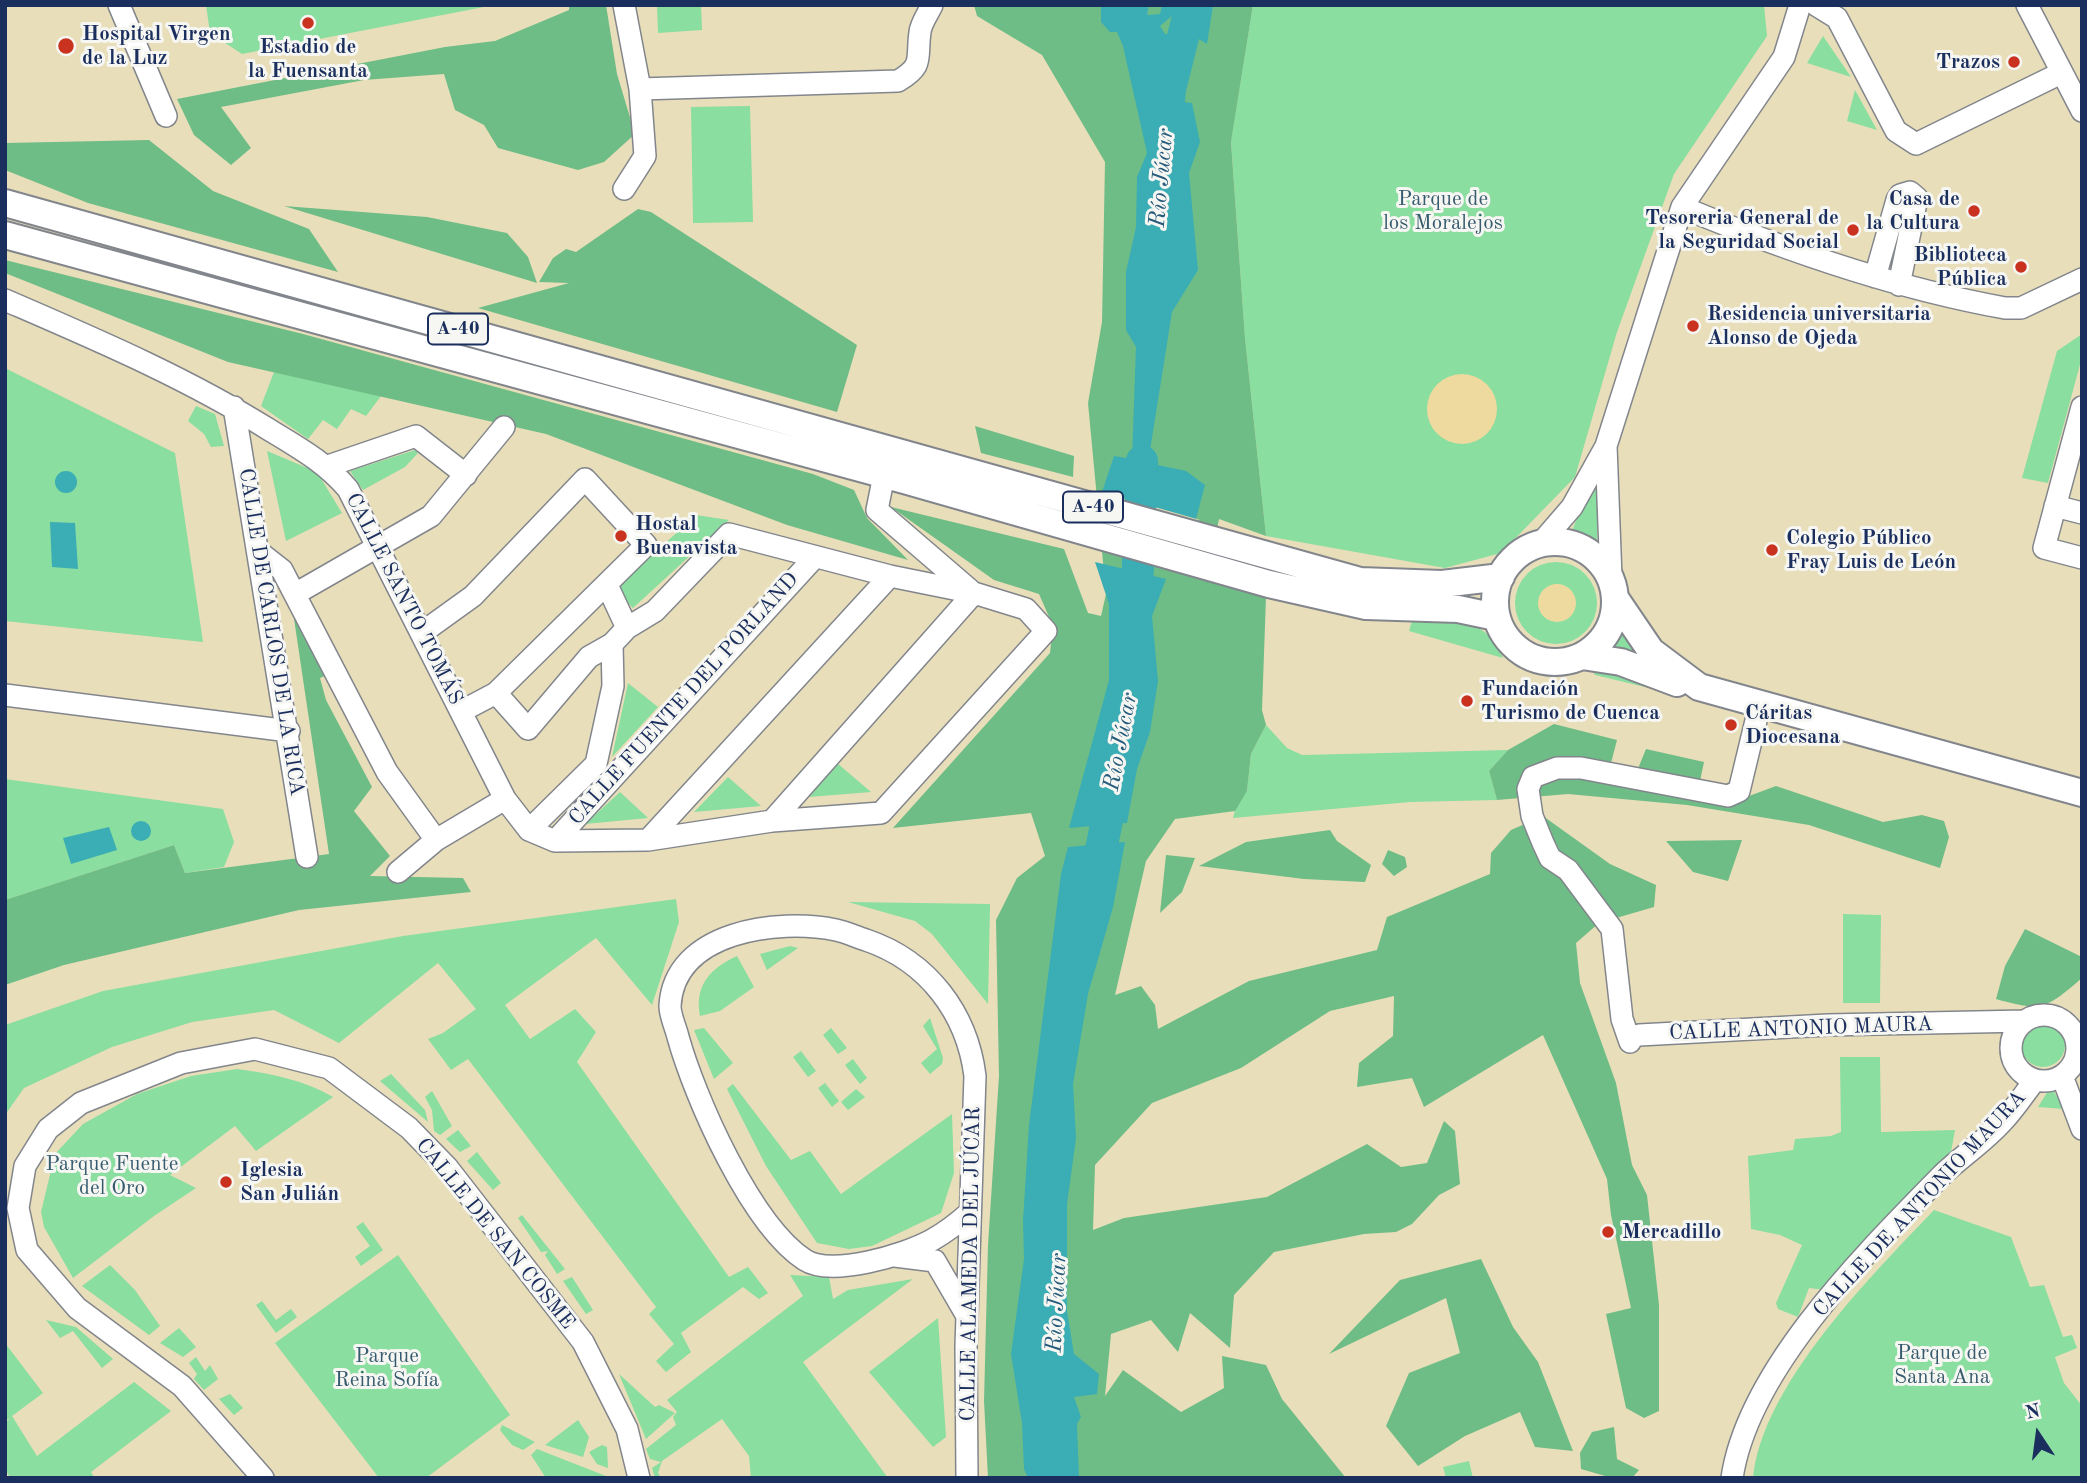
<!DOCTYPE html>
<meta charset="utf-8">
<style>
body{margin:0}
#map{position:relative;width:2087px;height:1483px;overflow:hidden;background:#e9deba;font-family:"Old Standard TT",serif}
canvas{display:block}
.frame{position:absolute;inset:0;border:7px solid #1b2f5e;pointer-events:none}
.north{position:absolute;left:2003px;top:1399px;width:70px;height:70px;-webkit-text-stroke:5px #f6f6f2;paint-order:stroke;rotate:347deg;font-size:19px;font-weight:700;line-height:28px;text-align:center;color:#1b2f5e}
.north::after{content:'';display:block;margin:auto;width:24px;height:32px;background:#1b2f5e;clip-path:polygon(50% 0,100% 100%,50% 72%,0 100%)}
</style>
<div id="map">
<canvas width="2087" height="1483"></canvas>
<div class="frame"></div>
<div class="north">N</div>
</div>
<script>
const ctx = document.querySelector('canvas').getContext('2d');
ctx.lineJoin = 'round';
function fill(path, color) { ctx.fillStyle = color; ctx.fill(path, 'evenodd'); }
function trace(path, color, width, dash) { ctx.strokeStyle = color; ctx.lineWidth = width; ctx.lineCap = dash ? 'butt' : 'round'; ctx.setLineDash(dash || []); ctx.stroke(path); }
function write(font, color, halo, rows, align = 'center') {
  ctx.font = font + ' "Old Standard TT",serif'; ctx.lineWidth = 6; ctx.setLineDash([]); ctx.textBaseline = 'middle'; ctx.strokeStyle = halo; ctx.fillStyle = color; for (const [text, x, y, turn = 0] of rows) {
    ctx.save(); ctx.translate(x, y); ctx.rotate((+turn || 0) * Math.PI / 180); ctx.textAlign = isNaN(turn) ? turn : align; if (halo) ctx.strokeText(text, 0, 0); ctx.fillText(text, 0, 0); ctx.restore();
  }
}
const green = new Path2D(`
 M206,5h288l-252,49 -32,-21z
 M657,5h44l1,25 -44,3z
 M1253,5h511l3,31 -93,138 -57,158 -42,145 -74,76 -56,15 -179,-32 -21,-198 -14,-197z
 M1823,36l28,41 -44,-14z
 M1855,90l22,40 -30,-9z
 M750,106l3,116 -60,1 -2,-116z
 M2082,334v23l-34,126 -26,-5 35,-127z
 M5,368l170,85 28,189 -198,-21z
 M274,372l107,24 -15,20 -15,-7 -14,20 -14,-9 -15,19 -47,-33z
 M196,406l19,8 9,32 -13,1 -7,-13 -16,-13z
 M415,450l3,3 -13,14 -42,23 -13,-19z
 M267,451l50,21 25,41 -56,28z
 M1597,478v65l-25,-12 18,-47z
 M696,515l33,5 -96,88 -19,-18z
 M1515 603a41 41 0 1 1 82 0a41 41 0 1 1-82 0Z
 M1412,621c39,3 73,-8 91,37l-94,-27z
 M1625,627l31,39 -48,-15z
 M1592,669h21l57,24 -75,-18z
 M628,683l30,24 -46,50z
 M1266,725l21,23 15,7 206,-5 -19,21 8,29 -87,2 -177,16 4,-15 10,-12 4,-37z
 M837,763l34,29 -62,5z
 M728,777l33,29 -67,6z
 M5,779l218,30 11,33 -10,25 -39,6 -11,-28 -169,55z
 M620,792l28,26 -63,6z
 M676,899l3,23 -27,83 -56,-67 -91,67 25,34 45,-30 21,23 -19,30 152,215 19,-10 20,26 -9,6 -16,-12 -62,46 10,19 -25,20 -10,-11 18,-17 -25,-30 7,-7 -188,-248 -17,11 -23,-31 15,-6 33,-24 -38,-46 -99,80 -65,-33 -82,12 -80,25 -88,41 -19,27v-90l98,-34 300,-55z
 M848,902l142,2 -2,100 -56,-70 -17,-13z
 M1843,914l38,1 -1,88h-37z
 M790,946l8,2 -31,22 -7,-16z
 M737,956l17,31 -34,24 -20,5c-6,-31 11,-48 37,-60z
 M930,1018l13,40 -1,6 -12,10 -9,-11 16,-14 -14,-23z
 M2021 1045a22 22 0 1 1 44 0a22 22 0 1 1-44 0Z
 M704,1028l29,35 -19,16 -20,-49z
 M831,1028l16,20 -9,6 -15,-19z
 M801,1051l15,20 -8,6 -15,-20z
 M1840,1057h40l1,75 74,-2 -4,22 -126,138 -16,-2 -11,29 -20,-8 -2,-6 26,-58 -22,-10 -29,-6 -3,-73 45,-6 2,-11 36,-3 10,-4z
 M853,1059l14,19 -7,6 -15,-19z
 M237,1069c33,4 67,11 96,28l-77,54 -21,-25 -65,49 26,13 -42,28 -81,62 -29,-51 -3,-15 14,-58 28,-30 54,-30 54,-18z
 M391,1074l34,36 3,12 -48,-41z
 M825,1083l14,18 -7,6 -14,-19z
 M733,1084l58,76 19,-9 31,43 111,-80 2,59 -13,40 -69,33 -23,3 -32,-6 -51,-77 -39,-77z
 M856,1089l9,8 -17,13 -7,-8z
 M2053,1090l11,19 -26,-2 10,-16z
 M432,1091l20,35 -12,9 -6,-4 -2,-21 -7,-13z
 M458,1130l13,16 -11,6 -14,-13z
 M477,1152l24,31 -8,7 -26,-29z
 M1934,1210l77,27 19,50 14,-2 19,52 9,-2 5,13 -22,9 9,26 18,23v72h-329c9,-93 119,-203 181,-268z
 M522,1215l43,54 -8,5 -12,-19 3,-4 -7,1 -23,-34z
 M363,1222l20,28 -22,16 -6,-9 15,-11 -14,-19z
 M398,1255l112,160 -84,63h-47l-104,-135z
 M110,1265l25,25 25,36 -11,9 -67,-49z
 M790,1275l39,2 4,22 15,-9 65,-11 -110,83 85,116h-137l-2,-22 -27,-37 -60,42 -4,12 3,5h-6l-3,-10 9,-6 -11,-3 -4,-10 30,-24 -3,-8 4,-5 -10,-12 136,-104z
 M572,1277l21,33 -7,4 -23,-33z
 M262,1301l14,19 15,-11 6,8 -21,16 -20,-28z
 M938,1318l8,119 -13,10 -64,-75z
 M46,1320l30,7 37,32 -11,9 -29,-37 -13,7z
 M179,1328l17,19 -13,10 -23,-14z
 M5,1343l38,50 -31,23 25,40 97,-74 37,29 -80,61 4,6h-85l-5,-10v-45l6,-5 -6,3z
 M196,1357l9,14 5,-6 8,14 -14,11 -10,-11 3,-5 -8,-11z
 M619,1374l36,33 4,-2 16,8 -29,26z
 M230,1394l13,14 -9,7 -15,-16z
 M578,1420l11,17 -6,20 -38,-12z
 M502,1425l33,17 -12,8 -11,-5 -12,-15z
 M602,1445l5,2 1,21 -11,-4 -8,-12z
 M537,1449l69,27 -60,2 -15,-23z
 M1469,1461l4,17h-27l-3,-11z`);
const forest = new Path2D(`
 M569,5h37l11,69 18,60 -31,28 -26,8 -80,-22 -14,-23 -29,-15 -11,-36 -80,6 -143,27 30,41 -20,17 -37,-30 -17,-36 268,-52 50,-6 74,-31z
 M974,5h279l-22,137 14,196 21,198 -47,-17 -12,62 59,16 -4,113 4,15 -15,29 -4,37 -12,20 -60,8 -29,42 -31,134 26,-9 14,19 3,24 91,-48 128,-31 10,-33 103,-43 1,-21 20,-23 32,-14 67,48 46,21 -2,22 -55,16 -23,20 4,40 36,100 16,82 15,30 12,110v106l-15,7 -18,-10 -20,-94 25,-6 -20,-93 -4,-36 -64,-144 -119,72 -12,-29 -55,9 2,-24 34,-27 1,-40 -64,15 -89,57 -89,35 -57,62 -2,65 31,-12 143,-21 100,-53 34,23 26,-4 17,-42 11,10 5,53 -21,11 -27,29 -16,8 -32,2 -90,18 -40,43 -4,53 -40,-35 -12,39 -27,-32 -40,14 -6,62 18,-26 58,42 43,-24 -2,-32 44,9 16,34 64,79h-358l-4,-77 4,-156 11,-169 -3,-156 21,-42 28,-22 -14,-43 -138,15 157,-175 3,-27 -14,-32 -45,-14 -103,-73 173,42 24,64 13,3 5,-22 -18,-191 14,-81 3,-160 -63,-107 -65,-39z
 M149,140l64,51 96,38 29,43 -250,-69 -83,-33v-27z
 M284,206l143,11 80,16 21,24 9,26z
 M638,209l13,3 206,133 -20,67 -359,-104 91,-25 -30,-1 14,-24 13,-9 10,3z
 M5,260l298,74 510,140 41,16 13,28 41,42 -121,-35 -241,-91 -318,-72 -223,-89z
 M975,426l99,30 -1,21 -92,-24z
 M293,612l36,62 -9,4 6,22 46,87 -18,24 36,45 -20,20 93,2 8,14 -172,18 -235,55 -59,20v-85l169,-55 11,28 144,-19z
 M1554,724l63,16 -6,23 26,8 9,-22 58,13 -4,19 41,18 35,-13 107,36 39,-7 22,6 5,16 -9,31 -131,-43 -122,-20 -119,-11 -71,6 -8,-29 19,-21z
 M1330,830l7,11 34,24 -6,17 -61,-3 -105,-13 47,-24z
 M1742,840l-14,41 -35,-9 -27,-31z
 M1388,850l17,7 2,10 -13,9 -12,-12z
 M1166,855l29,3 -13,34 -22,21z
 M2025,929l57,28v21c-36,31 -40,34 -86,21l9,-33z
 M1481,1259l32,68 25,35 35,89 -38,-4 -15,-35 -55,24 -47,30 -32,-40 23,-53 51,-20 -14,-55 -117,56 71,-74z
 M1614,1427l3,32 22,11 -7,8h-20l-31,-9 -1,-16 12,-21z`);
const sand = new Path2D(`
 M1427 409a35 35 0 1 1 70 0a35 35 0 1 1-70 0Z
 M1538 603a19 19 0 1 1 38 0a19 19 0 1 1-38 0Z`);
const water = new Path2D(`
 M1149,5l-2,10 13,-1 2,-9h51l-6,39 -24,-15 -2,-9 -4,1 -5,-5 -12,10 5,8 18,2 -20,64 29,3 8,39 -11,31 9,97 -26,42 -24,151 38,8 19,14 -9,34 -94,-27 12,-36 18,3 4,-112 -10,-17v-58l10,-45 1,-50 10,-24 -24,-107 -6,-14h-7l-9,-10v-16z
 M55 482a11 11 0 1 1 22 0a11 11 0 1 1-22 0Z
 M50,522l25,1 3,46 -26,-2z
 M1095,562l71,17 -14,37 6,65 -8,51 -13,37 -10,54 -58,5 40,-148v-76z
 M131 831a10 10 0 1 1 20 0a10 10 0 1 1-20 0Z
 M109,827l8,23 -46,14 -8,-26z
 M1125,842l-12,65 -25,87 -15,90 3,54 -9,66v107l7,43 25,20 -2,20 -23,3 7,20 -4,7 2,54h-51l-4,-9 -2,-46 -11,-69 13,-95 -1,-38 6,-96 32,-251 7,-27z`);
const pier = new Path2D(`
 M1098,491l4,1 98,28 -5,2 -94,-26z`);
const river = new Path2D(`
 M1165,144l5,-55 21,-84
 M1136,616l6,-155
 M1094,885l20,-100`);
const minor = new Path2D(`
 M119,5l47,111
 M624,5l16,84 258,-8c27,-16 18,-22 22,-49 1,-9 8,-18 12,-27
 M1816,5l21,13 59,113 20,13 145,-71
 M2027,5l55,106
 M624,189l21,-33 -5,-67
 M1682,207c105,44 212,81 323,101h16l61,-29
 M1875,277l22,-77 3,-5 10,-3 7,6 -18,87
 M5,300c90,39 180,77 263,129 31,19 57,33 80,60l157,310 24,31 26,11 93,-1 124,-19 109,-8 165,-182 -20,-22 -52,-16 -84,-17 -161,-42 -74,77 -28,17 -15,16 -23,13 -61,72 -32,-36
 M234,407l73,450
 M2082,407l-38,141 38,10
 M1606,446l5,132
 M328,466l88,-30 50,39
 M884,475l-7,35 93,80
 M2055,506l27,7
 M1540,544l32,-37 34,-61 76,-239 102,-150 16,-52
 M259,552l23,18 105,202 49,68
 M607,585l20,43
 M295,594l136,-78 73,-89
 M423,632l50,-36 112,-117 61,66 -150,148 -34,18
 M5,695l284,36
 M772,821l202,-228
 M529,830l67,-66 17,-78 -1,-42
 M648,840l242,-264
 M555,841l259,-283
 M398,872l38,-32 69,-41
 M2011 1048a33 33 0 1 1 66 0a33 33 0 1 1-66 0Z
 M1639,1035l189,-10 197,-4
 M1630,1042l-8,-23 -10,-90 -44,-59 -18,-12 -7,-15 -11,-27 -4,-27 5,-12 24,-9h24l147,28 11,-5 21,-87
 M2062,1076l20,53
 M895,1256l40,5 32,55
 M263,1478l-81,-92 -105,-78 -50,-58 -9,-42 7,-42 23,-37 33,-26 100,-40 74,-14 74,19 80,60 38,39 136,175 44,87 12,49
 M967,1478l-1,-132 9,-270c-8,-63 -47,-115 -109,-136 -10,-3 -20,-8 -30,-10 -58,-12 -162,1 -166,76 0,10 6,22 8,31 17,61 73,188 127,223 26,17 100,-5 127,-20 14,-8 26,-17 38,-28
 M1732,1478c16,-109 135,-226 210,-303 19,-18 42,-33 60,-53 12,-12 22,-28 33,-42`);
const major = new Path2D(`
 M5,203l1355,378 82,3 59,-7
 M5,235l899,245 365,104 97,22 92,3 38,8
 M1495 602a60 60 0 1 1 120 0a60 60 0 1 1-120 0Z
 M1615,598l36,53 48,36 383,106
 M1582,656l39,6 56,21`);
const markers = [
 [308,23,7,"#c8321e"],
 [66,46,9,"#c8321e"],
 [2014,62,7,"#c8321e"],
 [1974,211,7,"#c8321e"],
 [1853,230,7,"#c8321e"],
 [2021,267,7,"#c8321e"],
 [1693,326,7,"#c8321e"],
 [621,536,7,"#c8321e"],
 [1772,550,7,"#c8321e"],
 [1467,701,7,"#c8321e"],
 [1731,725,7,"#c8321e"],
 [226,1182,7,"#c8321e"],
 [1608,1232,7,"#c8321e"]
];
const shields = [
 [458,329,60],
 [1093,507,60]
];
const shieldNames = [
 ["A-40",458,329],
 ["A-40",1093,507]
];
const poiNames = [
 ["Hospital Virgen",82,34],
 ["de la Luz",82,58],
 ["Estadio de",308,47,"center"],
 ["la Fuensanta",308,71,"center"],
 ["Trazos",2000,62,"right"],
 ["Casa de",1960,199,"right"],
 ["la Cultura",1960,223,"right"],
 ["Tesoreria General de",1839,218,"right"],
 ["la Seguridad Social",1839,242,"right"],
 ["Biblioteca",2007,255,"right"],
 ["Pública",2007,279,"right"],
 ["Residencia universitaria",1707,314],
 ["Alonso de Ojeda",1707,338],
 ["Hostal",635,524],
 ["Buenavista",635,548],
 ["Colegio Público",1786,538],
 ["Fray Luis de León",1786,562],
 ["Fundación",1481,689],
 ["Turismo de Cuenca",1481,713],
 ["Cáritas",1745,713],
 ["Diocesana",1745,737],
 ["Iglesia",240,1170],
 ["San Julián",240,1194],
 ["Mercadillo",1622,1232]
];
const parkNames = [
 ["Parque de",1443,199],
 ["los Moralejos",1443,223],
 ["Parque Fuente",112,1164],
 ["del Oro",112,1188],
 ["Parque de",1942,1353],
 ["Santa Ana",1942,1377],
 ["Parque",387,1356],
 ["Reina Sofía",387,1380]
];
const streetNames = [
 ["CALLE SANTO TOMÁS",404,599,63],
 ["CALLE DE CARLOS DE LA RICA",271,632,81],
 ["CALLE FUENTE DEL PORLAND",684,699,-48],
 ["CALLE ANTONIO MAURA",1801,1029,-2],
 ["CALLE DE ANTONIO MAURA",1920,1204,-47],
 ["CALLE DE SAN COSME",495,1234,51],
 ["CALLE ALAMEDA DEL JÚCAR",971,1264,-89]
];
const waterNames = [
 ["Río Júcar",1162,178,-85],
 ["Río Júcar",1121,742,-79],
 ["Río Júcar",1057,1303,-87]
];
fill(green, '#89dea0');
fill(forest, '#6ebd86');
fill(sand, '#eeda9e');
fill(water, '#3badb4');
fill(pier, '#e9deba');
trace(river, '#3badb4', 32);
trace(minor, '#82868c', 24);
trace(major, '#82868c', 30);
trace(minor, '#fff', 21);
trace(major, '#fff', 26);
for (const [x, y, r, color] of markers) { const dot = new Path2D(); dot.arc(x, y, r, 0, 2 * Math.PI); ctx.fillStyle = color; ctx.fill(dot); trace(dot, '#f6f6f2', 2.5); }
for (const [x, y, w] of shields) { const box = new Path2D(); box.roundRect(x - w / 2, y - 15.5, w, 31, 5); ctx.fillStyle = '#f6f6f2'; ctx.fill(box); trace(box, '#1b2f5e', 2); }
write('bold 19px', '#1b2f5e', null, shieldNames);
write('bold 21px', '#1b2f5e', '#f6f6f2', poiNames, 'left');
write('21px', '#365b6e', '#f6f6f2', parkNames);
write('21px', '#1b2f5e', '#f6f6f2', streetNames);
write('italic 23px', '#265b7c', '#f6f6f2', waterNames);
</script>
